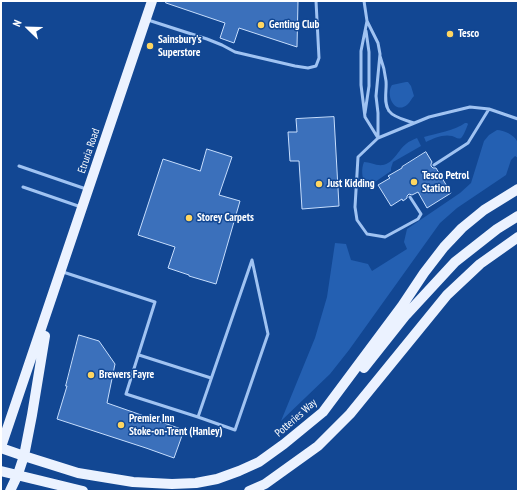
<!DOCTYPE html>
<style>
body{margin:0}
#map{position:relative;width:519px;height:492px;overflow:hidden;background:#124793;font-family:"PT Sans Narrow",sans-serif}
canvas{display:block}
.frame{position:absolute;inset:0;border:2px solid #fff;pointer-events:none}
.north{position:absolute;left:8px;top:8px;width:40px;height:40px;-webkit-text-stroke:3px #124793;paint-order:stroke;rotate:293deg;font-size:11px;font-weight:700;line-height:16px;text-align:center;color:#fff}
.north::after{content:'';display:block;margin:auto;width:14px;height:18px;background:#fff;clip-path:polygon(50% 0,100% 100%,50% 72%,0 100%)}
</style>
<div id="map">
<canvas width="519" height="492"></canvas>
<div class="frame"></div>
<div class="north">N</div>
</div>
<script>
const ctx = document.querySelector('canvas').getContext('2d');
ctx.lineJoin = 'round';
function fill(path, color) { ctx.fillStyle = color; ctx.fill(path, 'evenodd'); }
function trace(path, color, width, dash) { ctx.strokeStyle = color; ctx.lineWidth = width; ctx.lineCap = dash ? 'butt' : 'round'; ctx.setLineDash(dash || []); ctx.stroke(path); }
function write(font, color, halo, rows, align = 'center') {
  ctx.font = font + ' "PT Sans Narrow",sans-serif'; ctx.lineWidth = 3; ctx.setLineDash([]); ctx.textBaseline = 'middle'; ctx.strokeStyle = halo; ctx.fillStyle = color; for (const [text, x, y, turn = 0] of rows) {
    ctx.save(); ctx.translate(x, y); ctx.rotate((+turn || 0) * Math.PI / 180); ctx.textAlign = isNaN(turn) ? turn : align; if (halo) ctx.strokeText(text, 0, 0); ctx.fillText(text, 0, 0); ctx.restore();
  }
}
const green = new Path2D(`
 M406,82h2l3,4 3,10c-2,2 -4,6 -6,8 -13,12 -23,-9 -16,-19z
 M465,123h2l1,1c-1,3 -5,13 -7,14 -3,2 -7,-2 -9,-2 -9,-2 -18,2 -26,6l-2,-5c11,-3 32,-7 41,-14z
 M497,130c7,0 17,5 20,11 2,5 1,12 1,17l-3,-2 -4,4 -5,15 -49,33 -17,15 -91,127 -19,24 -49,47 34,-83 12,-41 8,-54 11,1 5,16 17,4 4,7 35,-22 -3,-7 3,-13 53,-36 11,-10 13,-42 5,-6z
 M417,138l4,8 -28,16 -2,6v3l-19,13 -3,1 -4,-1c-3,-7 -4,-15 -1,-22 6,0 12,4 19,3 11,-2 15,-15 23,-21 3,-3 7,-4 11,-6z`);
const building = new Path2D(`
 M166,1h132l-1,46 -58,-19 -5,15 -14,-5 5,-15 -59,-20z
 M334,117l5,89 -37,3 -3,-48h-9l-2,-29h9l-1,-13z
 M207,149l25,8 -13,38 21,6 -24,83 -27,-8v-1l-21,-7 7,-21 -37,-12 25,-76 37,12z
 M426,152l6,10 -1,2v2l2,2h3l15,25 -24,15 -9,-16 -6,3 -3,-1 -2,2v2l-4,3 -1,-2 -11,7 -13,-21 12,-7 -2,-2 14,-8v-1z
 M79,335l20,6 16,23 -8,39 77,27 -10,28 -28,-10 -89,-29 10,-33h-1z`);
const service = new Path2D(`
 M364,1l3,20 11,22 2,11 -4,42 2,17v25
 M148,20l59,19 15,6 13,7 60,14 13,2 8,-2 3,-8 -3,-57
 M367,21l-6,30v34l4,32 13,21
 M380,56c3,8 5,16 6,25 1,9 -3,22 3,30 5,7 17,9 25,12
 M365,113l4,-27v-34l-3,-21
 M434,165l34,-22 21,-34
 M19,166l67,23
 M23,187l58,20
 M410,197l11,17 -3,5 -33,18 -18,-3 -10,-14 -2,-13 3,-50 20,-19 51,-21 41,-10 19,2 29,10
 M63,272l92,30 -29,92 72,23 37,13 33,-96 -16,-74 -54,157
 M139,355l72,23`);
const primary = new Path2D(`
 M364,368l42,-53 49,-53 42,-33 21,-13
 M1,447l151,-446
 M1,448l23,8 54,17 55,9 39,2 24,-1 21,-4 22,-8 20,-9 25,-18 39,-32 79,-106 22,-33 20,-26 18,-19 22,-18 34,-21
 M1,471l82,20
 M10,491l8,-17 6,-18 8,-41 13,-79
 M249,491l16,-7 53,-38 32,-32 97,-119 33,-31 38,-27`);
const markers = [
 [261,25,4,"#ffd661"],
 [450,34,4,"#ffd661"],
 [150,46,4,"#ffd661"],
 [414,182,4,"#ffd661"],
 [319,184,4,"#ffd661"],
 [189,218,4,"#ffd661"],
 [91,375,4,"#ffd661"],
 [121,425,4,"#ffd661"]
];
const poiNames = [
 ["Genting Club",269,25],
 ["Tesco",458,34],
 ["Sainsbury's",158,40],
 ["Superstore",158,53],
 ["Tesco Petrol",422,176],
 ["Station",422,189],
 ["Just Kidding",327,184],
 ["Storey Carpets",197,218],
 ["Brewers Fayre",99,375],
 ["Premier Inn",129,419],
 ["Stoke-on-Trent (Hanley)",129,432]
];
const streetNames = [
 ["Etruria Road",89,151,-71],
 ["Potteries Way",296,418,-41]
];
fill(green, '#2460b2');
fill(building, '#3b70bb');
trace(building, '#c7defd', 1);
trace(service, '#a0c3f2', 3);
trace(primary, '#ebf2ff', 10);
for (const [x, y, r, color] of markers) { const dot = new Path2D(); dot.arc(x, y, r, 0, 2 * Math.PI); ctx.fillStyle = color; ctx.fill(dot); trace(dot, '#124793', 1.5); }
write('bold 11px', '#fff', '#124793', poiNames, 'left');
write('11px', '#fff', '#124793', streetNames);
</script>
